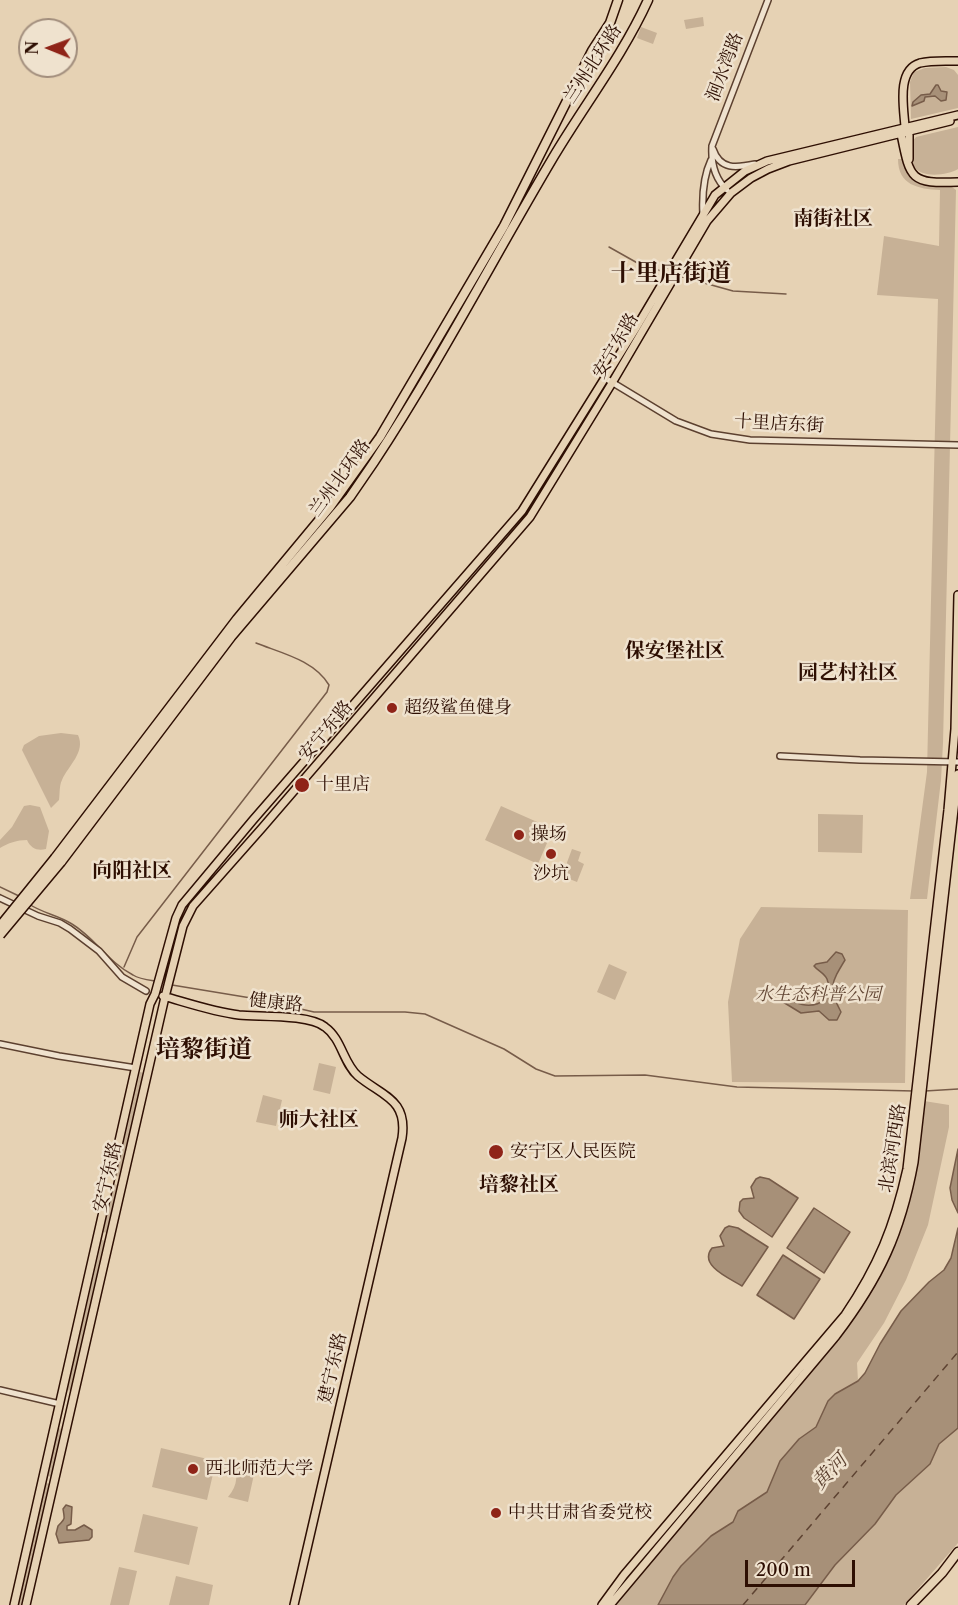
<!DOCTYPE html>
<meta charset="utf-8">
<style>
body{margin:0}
#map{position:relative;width:958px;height:1605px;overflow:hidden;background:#e6d2b4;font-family:"Libre Caslon Text",serif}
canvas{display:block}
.north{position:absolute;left:18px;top:18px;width:60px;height:60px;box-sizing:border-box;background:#efe2ce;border:2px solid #a28e7d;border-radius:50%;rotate:271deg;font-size:16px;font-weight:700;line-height:24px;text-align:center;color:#2e0f03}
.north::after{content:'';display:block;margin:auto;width:21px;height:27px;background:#8f2418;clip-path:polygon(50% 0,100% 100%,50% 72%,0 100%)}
.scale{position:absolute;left:745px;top:1560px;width:110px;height:27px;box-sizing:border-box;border:3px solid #2e0f03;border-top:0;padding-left:8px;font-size:18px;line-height:21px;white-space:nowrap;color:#2e0f03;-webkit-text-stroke:4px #efe2ce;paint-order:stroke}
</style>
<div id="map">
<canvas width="958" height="1605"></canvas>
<div class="north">N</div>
<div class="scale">200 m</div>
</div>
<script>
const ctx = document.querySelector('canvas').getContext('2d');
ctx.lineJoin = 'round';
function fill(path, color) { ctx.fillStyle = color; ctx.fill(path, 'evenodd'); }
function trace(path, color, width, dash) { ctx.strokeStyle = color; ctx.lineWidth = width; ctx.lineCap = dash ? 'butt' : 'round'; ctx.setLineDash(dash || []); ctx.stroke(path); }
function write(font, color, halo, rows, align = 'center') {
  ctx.font = font + ' "Libre Caslon Text","Noto Serif SC",serif'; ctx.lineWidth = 5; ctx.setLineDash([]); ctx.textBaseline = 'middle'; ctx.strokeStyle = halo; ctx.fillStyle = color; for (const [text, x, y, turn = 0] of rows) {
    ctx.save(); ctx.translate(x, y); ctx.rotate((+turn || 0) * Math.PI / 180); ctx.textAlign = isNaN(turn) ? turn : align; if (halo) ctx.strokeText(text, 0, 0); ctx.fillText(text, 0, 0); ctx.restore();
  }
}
const green = new Path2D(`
 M703,17l1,9 -18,3 -2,-9z
 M641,27l16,6 -4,11 -16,-6z
 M946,67l8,3 4,5v33l-47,11 -1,-37 4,-10 11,-4z
 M958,127v42c-10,6 -37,10 -44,-3 -3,-7 -1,-17 -2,-24l4,-5z
 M898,159h4l6,16 5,5 18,4h17l8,6 -13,553 -2,37 -14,119h-17l17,-127 11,-473 -61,-4 7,-59 55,10 1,-56c-22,-1 -42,-5 -42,-31z
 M61,733l17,2c8,17 -10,31 -16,45 -3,6 -2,14 -3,20l-8,8 -29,-58 2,-5 15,-9z
 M30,805l10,2 9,24 -3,18c-8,2 -15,0 -19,-9 -10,0 -19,3 -27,8v-8l12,-13 12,-21z
 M501,806l52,23 -15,35 -53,-24z
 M818,814l45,1 -1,38 -44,-1z
 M572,849l9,3 -3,9 6,3 -7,18 -15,-6z
 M761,907l147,3 -3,173 -173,-1 -4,-80 12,-63z
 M609,964l18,8 -12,28 -18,-8z
 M319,1063l17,4 -6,27 -17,-4z
 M140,1072l4,1 -24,104 -4,-1z
 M263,1095l19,5 -6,26 -20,-4z
 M924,1101l25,4v22l-21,98 -22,55 -22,43 -27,40 1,18 -23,13 -7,7 -12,26 -17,12 -13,14 -9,14 -2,10 -8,15 -29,19 -5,11 -22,14 -30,30 -8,11 -15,28h-48l226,-269 2,6 39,-59 31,-76 10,-55z
 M114,1184l4,1 -11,48 -4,-1z
 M102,1240l4,1 -35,150 -4,-1z
 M58,1428l5,1 -11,48 -4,-1z
 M958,1428v115l-54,62h-99l30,-40 40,-42 21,-28 34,-31 9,-20z
 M161,1448l55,13 -9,39 -55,-13z
 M231,1459l25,6 -8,37 -20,-5c10,-12 11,-24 3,-38z
 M46,1483l4,1 -28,121h-4z
 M143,1514l55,13 -9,38 -55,-13z
 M119,1567l18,4 -8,34h-19z
 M176,1576l37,9 -4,20h-40z`);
const water = new Path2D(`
 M936,85h2l3,6 6,1 -1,8 -5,1 -6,-5 -10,1 -1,4 -12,5 1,-4 8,-7 9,-1z
 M836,952l6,2 3,6c-14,23 -17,28 -4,52l-4,8h-8l-10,-9 -18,2 -18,-11v-3l4,-2c18,16 50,8 40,-18 -3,-6 -9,-8 -13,-13l2,-2 11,-2z
 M958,1149v64l-6,-13 -2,-12z
 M760,1177l9,2 29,19 -26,39 -28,-19 -5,-7 1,-9 3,-3 11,-1 -3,-11 5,-8z
 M814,1208l36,24 -26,41 -37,-25z
 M729,1226l9,2 30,19 -26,39c-13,-8 -44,-21 -30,-38l12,-2 -4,-10 5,-8z
 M958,1228v200l-19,16 -9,20 -34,31 -21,29 -40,41 -30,40h-147l15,-28 8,-11 30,-30 22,-14 5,-11 29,-19 13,-31 19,-22 17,-12 12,-26 7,-7 23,-13 7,-8 15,-29 21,-33 28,-29 15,-12 7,-12z
 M783,1255l37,24 -26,40 -37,-24z
 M66,1505l6,2 -1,17 -4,2v4h8l9,-5 8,5v7l-3,3 -30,3 -3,-9 2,-8c7,-8 7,-5 5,-17z`);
const stream = new Path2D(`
 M609,247l32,18 24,7
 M679,276l54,15 53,3
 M0,887l21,10
 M29,904c13,9 29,11 43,20 23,14 37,39 61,51 6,4 15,5 22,6
 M124,967l13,-30 190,-245 2,-7c-15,-25 -48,-32 -73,-42
 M172,985l85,14 57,13h91l20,2 79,35 32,20 19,7 90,-1 92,12 177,4
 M925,1091l33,-2`);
const ferry = new Path2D(`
 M743,1605l215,-253`);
const minor = new Path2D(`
 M713,149c7,21 23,19 42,15
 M727,190c-13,-12 -16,-27 -15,-44l56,-146
 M703,215c-1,-19 0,-38 8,-55
 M605,378l71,43 35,13 39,6 208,5
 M780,756l80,4 98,2
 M0,898l38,18 22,7 10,6 29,22 23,26 24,14
 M0,1044l59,12 77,12
 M0,1390l60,14`);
const major = new Path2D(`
 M905,127c-1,-18 -9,-57 15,-64 12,-3 26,-2 38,-2
 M909,132v27
 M901,134c9,45 9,50 57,48
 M163,996c25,7 51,16 76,19 21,2 70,-1 86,12 17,12 18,36 33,49 24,20 50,23 44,62l-108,467
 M14,1605l136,-601 5,-10 21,-76 6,-13 71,-85 269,-309 114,-183 79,-133 30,-24 22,-10 191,-46
 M26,1605l139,-608 18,-71 10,-20 69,-78 268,-311 82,-134 95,-162 24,-28 20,-15 17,-9 21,-8 161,-40
 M602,1605l22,-30 221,-260c33,-49 49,-88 62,-146l41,-359 7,-81 3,-134
 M610,1605l226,-269c44,-58 65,-103 78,-174l44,-388`);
const highway = new Path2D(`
 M55,858l182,-239 93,-112 50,-70 124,-211 88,-175 18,-28 8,-23
 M61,862l170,-225 119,-140 24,-35c65,-99 120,-205 180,-306 31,-52 69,-101 94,-156
 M911,1605l31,-32 16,-21`);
const highwayBridge = new Path2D(`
 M0,926l55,-68
 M0,935l61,-73`);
const markers = [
 [392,708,6,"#8f2418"],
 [302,785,8,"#8f2418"],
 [519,835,6,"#8f2418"],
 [551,854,6,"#8f2418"],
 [496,1152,8,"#8f2418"],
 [193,1469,6,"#8f2418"],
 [496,1513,6,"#8f2418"]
];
const streetNames = [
 ["兰州北环路",593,64,-57],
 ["洄水湾路",725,67,-69],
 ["安宁东路",616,346,-60],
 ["十里店东街",779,424,3],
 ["兰州北环路",340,478,-54],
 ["安宁东路",326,731,-50],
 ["健康路",276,1003,6],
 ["北滨河西路",893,1148,-81],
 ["安宁东路",108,1177,-77],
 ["建宁东路",333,1368,-77]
];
const poiNames = [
 ["超级鲨鱼健身",404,708],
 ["十里店",316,785],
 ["操场",531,835],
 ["沙坑",551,874,"center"],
 ["安宁区人民医院",510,1152],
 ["西北师范大学",205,1469],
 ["中共甘肃省委党校",508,1513]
];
const parkNames = [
 ["水生态科普公园",818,995]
];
const neighbourhoodNames = [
 ["南街社区",833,219],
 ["保安堡社区",675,651],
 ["园艺村社区",848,673],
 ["向阳社区",132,871],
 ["师大社区",319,1120],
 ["培黎社区",519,1185]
];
const waterNames = [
 ["黄河",830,1472,-46]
];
const districtNames = [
 ["十里店街道",671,274],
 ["培黎街道",204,1050]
];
fill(green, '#c7b196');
fill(water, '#a79078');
trace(water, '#775c49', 1.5);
trace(stream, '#775c49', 1.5);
trace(ferry, '#5e4332', 1.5, [8, 6]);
trace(minor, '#5c402f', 8);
trace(major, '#2e0f03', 10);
trace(highway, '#2e0f03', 11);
trace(minor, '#efe2ce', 5);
trace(major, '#e6d2b4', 7);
trace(highway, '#e6d2b4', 8);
trace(highwayBridge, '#2e0f03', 11, []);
trace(highwayBridge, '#e6d2b4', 8);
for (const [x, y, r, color] of markers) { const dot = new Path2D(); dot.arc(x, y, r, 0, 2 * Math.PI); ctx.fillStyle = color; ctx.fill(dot); trace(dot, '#efe2ce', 2); }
write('18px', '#2e0f03', '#efe2ce', streetNames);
write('18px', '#2e0f03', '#efe2ce', poiNames, 'left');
write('italic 18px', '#644836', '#efe2ce', parkNames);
write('bold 20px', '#2e0f03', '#efe2ce', neighbourhoodNames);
write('italic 20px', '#5e4332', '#efe2ce', waterNames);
write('bold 24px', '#2e0f03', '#efe2ce', districtNames);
</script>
